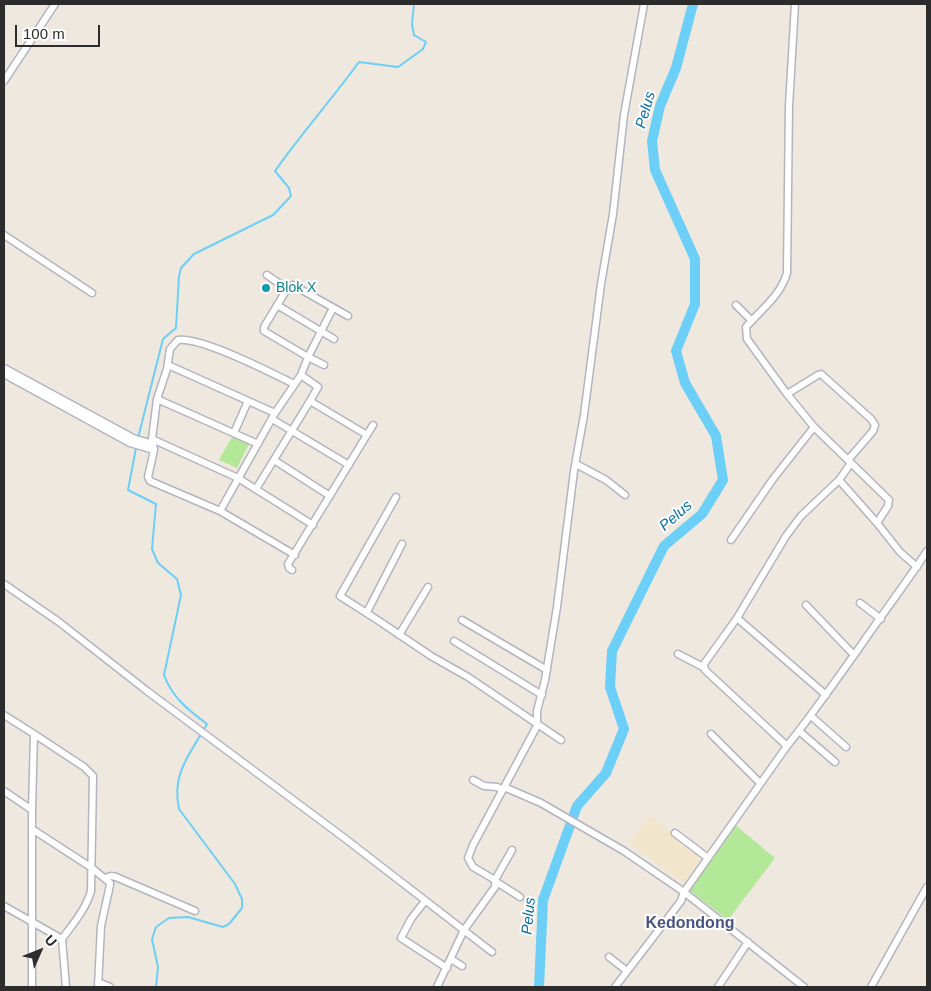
<!DOCTYPE html>
<style>
body{margin:0}
#map{position:relative;width:931px;height:991px;overflow:hidden;background:#efe8de;font-family:Helvetica,sans-serif}
canvas{display:block}
.frame{position:absolute;inset:0;border:5px solid #2c2c2c;pointer-events:none}
.north{position:absolute;left:15px;top:926px;width:50px;height:50px;-webkit-text-stroke:4px #fff;paint-order:stroke;rotate:46deg;font-size:14px;font-weight:700;line-height:20px;text-align:center;color:#2c2c2c}
.north::after{content:'';display:block;margin:auto;width:18px;height:22px;background:#2c2c2c;clip-path:polygon(50% 0,100% 100%,50% 72%,0 100%)}
.scale{position:absolute;left:15px;top:25px;width:85px;height:22px;box-sizing:border-box;border:2px solid #2c2c2c;border-top:0;padding-left:6px;font-size:15px;line-height:18px;white-space:nowrap;color:#2c2c2c;-webkit-text-stroke:4px #fff;paint-order:stroke}
</style>
<div id="map">
<canvas width="931" height="991"></canvas>
<div class="frame"></div>
<div class="north">U</div>
<div class="scale">100 m</div>
</div>
<script>
const ctx = document.querySelector('canvas').getContext('2d');
ctx.lineJoin = 'round';
function fill(path, color) { ctx.fillStyle = color; ctx.fill(path, 'evenodd'); }
function trace(path, color, width, dash) { ctx.strokeStyle = color; ctx.lineWidth = width; ctx.lineCap = dash ? 'butt' : 'round'; ctx.setLineDash(dash || []); ctx.stroke(path); }
function write(font, color, halo, rows, align = 'center') {
  ctx.font = font + ' Helvetica,sans-serif'; ctx.lineWidth = 4; ctx.setLineDash([]); ctx.textBaseline = 'middle'; ctx.strokeStyle = halo; ctx.fillStyle = color; for (const [text, x, y, turn = 0] of rows) {
    ctx.save(); ctx.translate(x, y); ctx.rotate((+turn || 0) * Math.PI / 180); ctx.textAlign = isNaN(turn) ? turn : align; if (halo) ctx.strokeText(text, 0, 0); ctx.fillText(text, 0, 0); ctx.restore();
  }
}
const education = new Path2D(`
 M650,816l54,40 -19,28 -56,-41z`);
const green = new Path2D(`
 M232,437l17,7 -12,24 -18,-8z
 M734,824l41,34 -47,62 -40,-31z`);
const stream = new Path2D(`
 M138,438l25,-99 13,-11 3,-52 2,-8 13,-14 79,-39 18,-19 -2,-8 -14,-17c26,-37 57,-72 84,-109l39,5 25,-18 3,-7 -12,-7 -2,-11 2,-20
 M136,448l-8,42 28,14 -4,45 6,14 19,16 4,16 -17,80c8,22 24,35 43,49 -16,29 -36,49 -28,85l56,75 7,15v9l-13,16 -6,3 -35,-10 -19,1 -13,9 -4,12 6,28 -2,20`);
const river = new Path2D(`
 M539,987l4,-87 34,-94 29,-33 18,-44 -14,-42 2,-36 52,-105 38,-32 21,-34 -7,-44 -31,-53 -9,-32 19,-47v-45l-40,-89 -3,-29 8,-35 16,-38 17,-64`);
const minor = new Path2D(`
 M795,4l-6,102 -2,167c-6,22 -26,37 -41,54l1,12 40,55 27,33 37,36 -12,17 -38,36 -15,20 -49,82 -33,46 1,6 82,76 -103,146 120,95
 M4,81l51,-77
 M4,235l88,58
 M267,275l20,14
 M277,305l57,34
 M736,305l16,16
 M168,365l107,48
 M324,365l-16,-8 -44,-26v-4l23,-38 6,-4 55,31
 M4,368l129,70 20,6
 M4,374l126,69 24,7
 M301,375l7,-18 25,-49
 M294,384c-22,-11 -94,-48 -116,-44l-8,9 -3,20 -10,30 -5,40 2,11 -6,27 2,4 70,30 75,44
 M787,394l31,-19 3,-1 50,45 4,6 -2,6 -25,29
 M157,399l101,45
 M272,419l77,46
 M234,433l14,-32
 M152,439l86,39 75,47
 M274,460l56,36
 M851,463l38,37 -1,6 -11,17
 M576,464l30,16 19,15
 M839,480l38,43 23,29 17,15
 M256,489l54,-88
 M396,497l-56,99 39,25 52,35 37,21 93,63
 M220,511l55,-98 26,-38 17,12 -8,14 57,34
 M731,540l42,-61 41,-52
 M292,570l-3,-2 -1,-4 85,-139
 M4,584l55,38 88,69 196,146 149,115
 M860,603l21,16
 M806,605l48,50
 M367,612l35,-68
 M737,618l89,77
 M462,620l85,50
 M399,635l29,-48
 M454,641l88,54
 M678,654l25,13
 M4,715l30,19 -2,76
 M811,716l35,31
 M799,731l36,31
 M34,734l50,33 9,9 -2,115c-5,18 -18,33 -29,48l4,48
 M711,734l49,49
 M787,746c25,-31 47,-63 70,-95 23,-34 48,-66 70,-100
 M473,780l11,6 13,1 6,3
 M504,787l37,16 83,48 60,41 -3,9 -66,86
 M4,791l28,19v177
 M32,829l60,39 18,15v2l-9,41 -3,61
 M675,833l33,25
 M105,878l6,-2 5,1 79,34
 M495,880l17,-30
 M495,881l25,16
 M425,901l-14,18 -10,19 46,30
 M4,906l58,33
 M609,957l18,14
 M451,959l11,7
 M98,982l12,5
 M437,987l27,-57 31,-43v-7l-22,-13 -5,-9 5,-13 64,-119v-15l8,-31 12,-73 17,-136 10,-56 17,-131 12,-70 11,-99 20,-111
 M718,987l30,-45
 M871,987l56,-100`);
const markers = [
 [266,288,5,"#0f9aa8"]
];
const cultureNames = [
 ["Blok X",276,288]
];
const waterNames = [
 ["Pelus",646,110,-74],
 ["Pelus",676,516,-41],
 ["Pelus",529,916,-85]
];
const quarterNames = [
 ["Kedondong",690,924]
];
fill(education, '#f1e6cc');
fill(green, '#b2e897');
trace(stream, '#6bcff7', 2);
trace(river, '#6bcff7', 10);
trace(minor, '#b2b4c1', 9);
trace(minor, '#fff', 6);
for (const [x, y, r, color] of markers) { const dot = new Path2D(); dot.arc(x, y, r, 0, 2 * Math.PI); ctx.fillStyle = color; ctx.fill(dot); trace(dot, '#fff', 2); }
write('14px', '#0d838f', '#fff', cultureNames, 'left');
write('italic 15px', '#056da8', '#fff', waterNames);
write('bold 16px', '#495281', '#fff', quarterNames);
</script>
